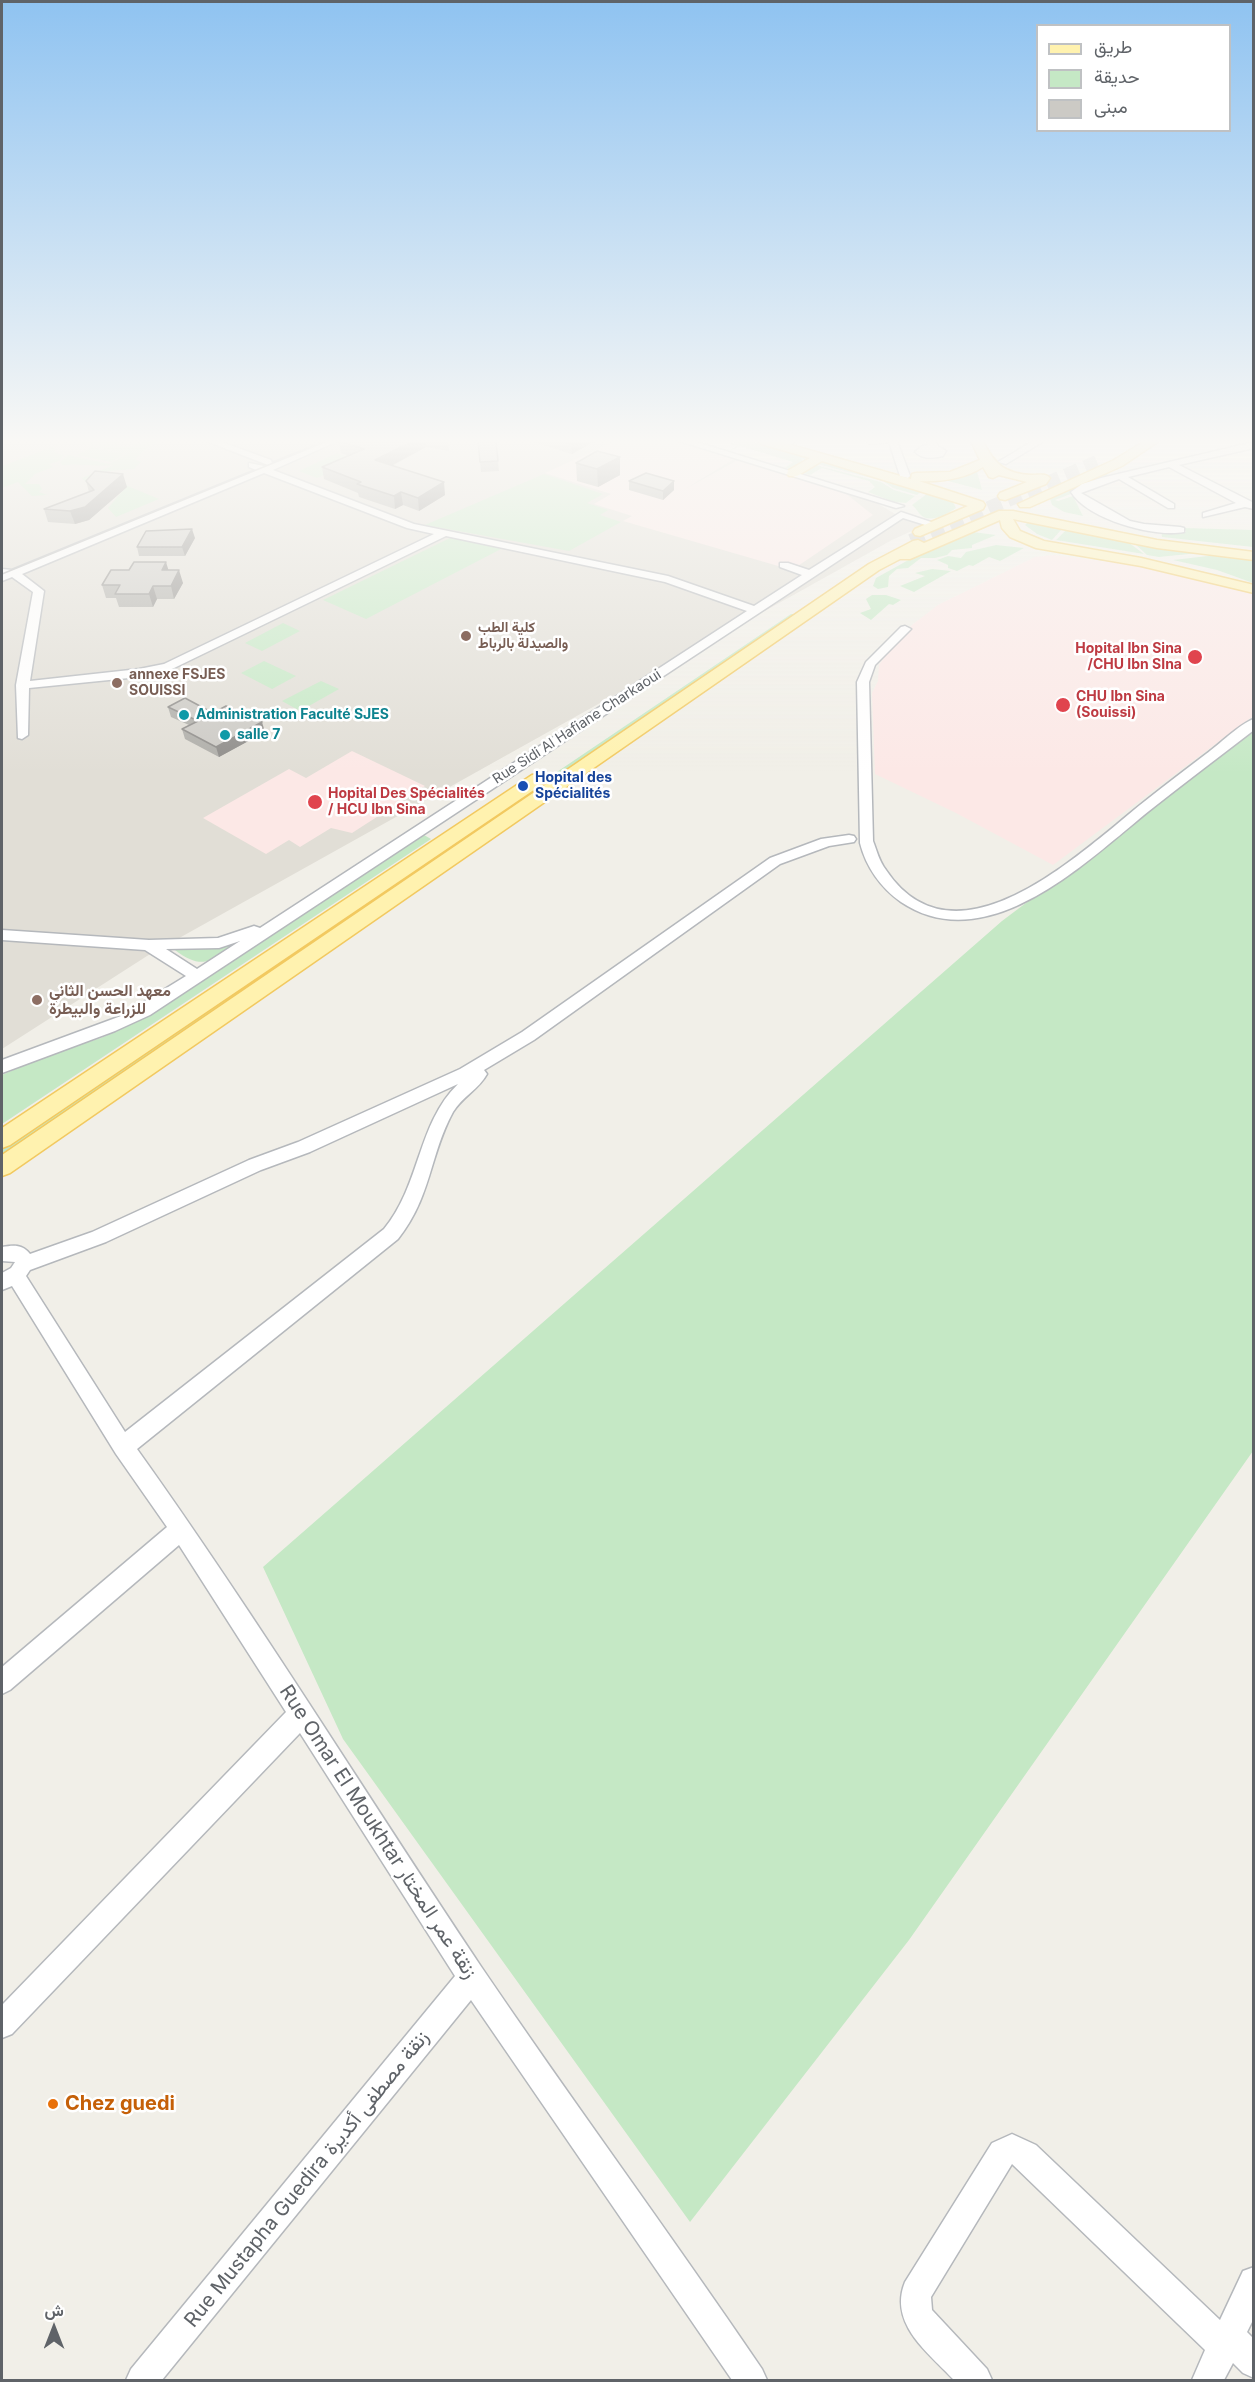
<!DOCTYPE html>
<meta charset="utf-8">
<style>
body{margin:0}
#map{position:relative;width:1255px;height:2382px;overflow:hidden;background:#f1efe8;font-family:Inter,Vazirmatn,sans-serif}
canvas{display:block}
.frame{position:absolute;inset:0;border:3px solid #5f6368;pointer-events:none}
.legend{position:absolute;left:1036px;top:24px;width:195px;height:108px;box-sizing:border-box;background:#fff;border:2px solid #bfc1c3;margin:0;padding:8px 10px;list-style:none;font-size:18px;color:#5f6368}
.legend li{display:flex;align-items:center;gap:12px;height:30px}
.legend b{width:30px;border:2px solid #bfc1c3}
.north{position:absolute;left:24px;top:2298px;width:60px;height:60px;-webkit-text-stroke:4px #fff;paint-order:stroke;rotate:0deg;font-size:16px;font-weight:700;line-height:24px;text-align:center;color:#5f6368}
.north::after{content:'';display:block;margin:auto;width:21px;height:27px;background:#5f6368;clip-path:polygon(50% 0,100% 100%,50% 72%,0 100%)}
</style>
<div id="map">
<canvas width="1255" height="2382"></canvas>
<div class="frame"></div>
<ul class="legend">
<li><b style="height:8px;background:#fff2af"></b>طريق</li>
<li><b style="height:16px;background:#c5e8c5"></b>حديقة</li>
<li><b style="height:16px;background:#cccac5"></b>مبنى</li>
</ul>
<div class="north">ش</div>
</div>
<script>
const ctx = document.querySelector('canvas').getContext('2d');
ctx.lineJoin = 'round';
function fill(path, color) { ctx.fillStyle = color; ctx.fill(path, 'evenodd'); }
function trace(path, color, width, dash) { ctx.strokeStyle = color; ctx.lineWidth = width; ctx.lineCap = dash ? 'butt' : 'round'; ctx.setLineDash(dash || []); ctx.stroke(path); }
function write(font, color, halo, rows, align = 'center') {
  ctx.font = font + ' Inter,Vazirmatn,sans-serif'; ctx.lineWidth = 5; ctx.setLineDash([]); ctx.textBaseline = 'middle'; ctx.strokeStyle = halo; ctx.fillStyle = color; for (const [text, x, y, turn = 0] of rows) {
    ctx.save(); ctx.translate(x, y); ctx.rotate((+turn || 0) * Math.PI / 180); ctx.textAlign = isNaN(turn) ? turn : align; if (halo) ctx.strokeText(text, 0, 0); ctx.fillText(text, 0, 0); ctx.restore();
  }
}
const education = new Path2D(`
 M2,441h677l193,59 30,18 14,3 7,5 -31,14 -745,416 -145,93z`);
const medical = new Path2D(`
 M615,441h60l59,18 -49,30 53,-29 107,33 28,22 -81,55 -169,-49 9,-5 -38,-12 17,-10 -66,-21z
 M1054,555l102,13 97,26v122l-200,149 -97,-52 -81,-39 -3,-81 6,-12 1,-16 9,-13 24,-27 26,-20 97,-48z
 M352,751l73,35 -73,47 -21,-5 -31,19 -11,-7 -23,14 -63,-36 86,-49 17,9z`);
const green = new Path2D(`
 M68,441h4l-18,6 2,6 8,2 -5,6 -10,3 4,3 -18,7 -10,10h14l3,5 -3,3 8,3 -15,1 -14,-14 -16,6v-22z
 M83,441h37l-5,4 15,2 7,-4 19,-2 1,2 -8,3 -14,13 6,3 -7,7 -26,2 -8,8 18,3 41,17 -43,18 -8,-9 18,-21 -36,-1 -8,-8 32,-13c-17,2 -34,-2 -52,0l-2,-3 8,-7 41,9 18,-10 -48,-11z
 M405,441l-88,37 -18,-7 38,-18 16,6z
 M737,441h13l61,17 -5,3 -5,-3 3,4 -13,7 -6,-1 8,-6 -53,-16 -10,5 -9,-2 9,1 7,-4 -6,-2z
 M92,447l33,7 -14,8 -34,-7z
 M822,461l100,30 -5,4 -24,-7 -10,-7 -66,-17z
 M816,465l65,17 13,8 21,6 -9,7 -12,-1 -26,-10 7,-5 -6,-6 -47,-13 -12,7 -7,-2z
 M977,471l5,19 -34,-9 -13,-1 23,-2z
 M1104,473l8,3 -34,10 -7,4v4l-16,6 3,1 15,-5 10,20 -19,-4 -12,-7 -2,-6 5,-5z
 M544,474l59,20 -16,9 21,7 -8,5 21,7 -52,29 -144,-26z
 M928,493l25,9 3,6c-9,6 -24,15 -34,8 -4,-3 -6,-8 -10,-11z
 M1027,523h4l31,6 -10,11 -15,-6 -12,-9z
 M1184,528l69,2v17l-91,-10 -1,-6 25,1z
 M1066,530l62,12 16,12 -88,-14z
 M973,532l23,3 -24,10v3l-20,2 -5,5 -12,3h-14l-13,10 -11,1 -8,7 -1,11 -10,2 -5,-3 3,-8 36,-20z
 M450,538l53,10 -137,71 -43,-19z
 M1134,543l65,10 -40,4 -12,-2z
 M996,545l28,3 -24,13 -11,-4 -16,9 -4,-1 -12,6 -9,-3v-3l-11,-5 11,-4 13,2 5,-6z
 M1216,555l37,4v24l-36,-13 -44,-10z
 M932,569l19,2 -37,21 -14,-6 25,-10 -10,-3z
 M872,595h14l15,5 -8,5 -4,-1 -18,16 -11,-7 11,-4 -5,-10z
 M791,614l6,1 -335,229 -6,-4z
 M283,623l17,8 -38,20 -17,-8z
 M264,661l32,15 -24,13 -31,-16z
 M321,681l18,8 -39,22 -18,-10z
 M1253,732v719l-344,489 -219,282 -347,-483 -80,-172 739,-646z
 M424,835l7,4 -429,285v-49l51,-22 48,-15 50,-24z
 M447,846l6,4 -451,307v-9z
 M243,939c-28,18 -37,35 -68,11l43,-2z`);
const majorTunnel = new Path2D(`
 M911,541l186,-79`);
const minor = new Path2D(`
 M206,441h13l52,19 1,3 55,-22h11l-65,29 141,54 254,52 86,30 48,-31 -22,-8v-4h8l21,7 92,-58 39,13 -5,3 -32,-10 -753,497 -35,16 -113,42v-13l119,-44 65,-40 -41,-26 -143,-10v-10l147,10 69,-2 36,-12 6,2 487,-317 -82,-29 -219,-46 -274,133 -33,8 -110,11 -1,47 -6,4 -4,-1 -2,-53 17,-93 -21,-15 -10,4v-12l10,1 244,-100 -7,-3v-4l15,3 4,-1zM264,473l143,55 27,6 -270,130 -25,5 -109,12 14,-90 -22,-17zM240,941l-43,28 -31,-20 53,-1z
 M679,441h14l211,65 -8,2z
 M786,441h9l-6,5 -5,-3z
 M866,441h31l13,35 -2,2 -8,-2 -11,-34 -18,2z
 M927,441h8l3,5 8,5 -3,5c-11,2 -19,4 -28,-4l7,-6 6,-1z
 M1033,441h11l-38,23 -8,-2z
 M1254,442v6l-75,17 75,38v6l-9,-2 -42,10v-4l33,-10 -67,-36 -41,10 46,27v4h-6l-49,-29 -38,14 49,28 14,3 36,3 4,1v4c-30,6 -97,-13 -113,-40l11,-8 19,-6z
 M905,626l6,3 -36,36 -6,17 4,159c4,10 6,20 13,29 63,94 171,3 230,-45 29,-25 60,-48 90,-71 13,-9 33,-30 48,-35v11c-35,27 -71,54 -105,81 -63,51 -162,149 -248,91 -20,-14 -35,-35 -41,-59l-3,-161 9,-20 35,-35z
 M849,835l5,1 2,3 -2,3 -25,4 -49,18 -246,176 -50,30 3,4c-8,15 -25,23 -34,38 -24,44 -21,84 -55,127l-261,210c120,168 228,344 343,516 92,136 190,268 282,404l5,11h-35l-261,-380 -309,380h-36l5,-11 324,-393 -155,-243 -288,301 -10,4v-33l284,-293 -107,-167 -169,145 -8,4v-27l165,-140 -51,-73 -104,-168 -10,4v-17l9,-5 4,-6 -13,-1v-14c12,-2 20,-3 28,7l62,-22 157,-72 49,-18 162,-73 62,-37 248,-174 51,-19zM458,1084c-41,40 -37,100 -74,145l-259,203 -99,-156 4,-6 76,-28 155,-72 49,-18z
 M1012,2134l24,11 184,175 23,-49 11,-4v51l-7,14 7,7v39l-11,-5 -10,-10 -9,17h-32l13,-30 -193,-186 -81,133 1,13 55,59 5,11h-38c-25,-27 -66,-56 -49,-98l87,-139z`);
const major = new Path2D(`
 M759,441h18l134,38 1,-5 4,-1 34,-1 30,-12 -9,-19h12c11,23 22,33 49,34 8,0 13,-2 18,3l-4,6 -41,16 -5,-1 -2,-3 2,-3 27,-11 -28,-7 -6,3 -4,-1 -6,-10c-19,12 -41,15 -64,14l64,21 2,3 -2,4 -63,27 -5,-1 -2,-3 2,-3 53,-23 -146,-45 -25,15h-8l-2,-3 2,-3 21,-12 -49,-14z
 M1145,441h14l-37,25 -92,41h-10l-2,-3 96,-44z
 M999,511h14l144,29 97,12v8l-97,-12 -144,-29 7,12 24,10 97,17 113,27v8l-113,-27 -105,-18 -26,-11 -8,-9 -2,-8 -90,39h-10l-21,11 -869,603 -8,3v-21l867,-591 44,-23 5,-1 6,3z
 M538,774l6,1 3,4 -3,4 -534,362 -8,3v-20l530,-353z`);
const tram = new Path2D(`
 M2,574l325,-133`);
const wall = new Path2D(`
 M339,441h109l1,10 -23,-4 -34,19 53,29 -26,16 -16,-6 -8,4 -36,-12 -1,-4 -34,-14 -2,-12 26,-11 -7,-3z
 M478,441h18l3,30 -18,1z
 M530,441h65l-23,13z
 M576,463l44,12 -22,12 -21,-6z
 M86,481l41,6 -38,33 -14,4 -27,-2 -4,-13 45,-17z
 M629,481h45v9l-11,10 -34,-10z
 M195,538l-10,18h-46l-2,-9z
 M168,570l15,13 -9,16h-17l-4,8h-34l-3,-9h-10l-4,-13z
 M168,707l45,6 52,19 -46,25 -34,-18 -3,-10 7,-4 -18,-8z`);
const shadedWall = new Path2D(`
 M413,441h12l1,6 -49,26 -2,-13z
 M577,441h18l-23,13 -1,-10z
 M620,457v18l-22,12 -1,-18z
 M123,474l4,13 -38,33 -14,4 -5,-13z
 M674,481v9l-11,10v-9z
 M444,482l1,13 -26,16 -1,-13z
 M401,492l2,13 -8,4 -1,-13z
 M192,529l3,9 -10,18 -3,-9z
 M166,562l4,13 -8,-5z
 M179,570l4,13 -9,16 -3,-13z
 M153,586l4,13 -4,8 -4,-13z
 M262,722l3,10 -46,25 -3,-10z`);
const building = new Path2D(`
 M339,441h74l-38,19 69,22 -26,16 -17,-6 -7,4 -37,-12 4,-2 -39,-15 42,-18z
 M478,441h18l2,20 -18,1z
 M561,441h16l-6,3z
 M597,451l23,6 -23,12 -21,-6z
 M95,471l28,3 -38,33 -15,4 -26,-2 50,-19 -8,-9z
 M646,473l28,8 -11,10 -34,-10z
 M192,529l-10,18h-45l9,-16z
 M134,562h32l-4,8h17l-8,16h-18l-4,8h-34l5,-9h-18l9,-15h18z
 M185,698l28,15 13,-7 36,16 -46,25 -34,-18 16,-8 -30,-14z`);
const markers = [
 [466,636,6,"#8d6e63"],
 [1195,657,8,"#e0444e"],
 [117,683,6,"#8d6e63"],
 [1063,705,8,"#e0444e"],
 [184,715,6,"#0f9aa8"],
 [225,735,6,"#0f9aa8"],
 [523,786,6,"#1a4fb4"],
 [315,802,8,"#e0444e"],
 [37,1000,6,"#8d6e63"],
 [53,2104,6,"#e8710a"]
];
const farEducationnames = [
 ["كلية الطب",478,628],
 ["والصيدلة بالرباط",478,644],
 ["annexe FSJES",129,675],
 ["SOUISSI",129,691]
];
const farHealthnames = [
 ["Hopital Ibn Sina",1182,649,"right"],
 ["/CHU Ibn SIna",1182,665,"right"],
 ["CHU Ibn Sina",1076,697],
 ["(Souissi)",1076,713],
 ["Hopital Des Spécialités",328,794],
 ["/ HCU Ibn Sina",328,810]
];
const farCulturenames = [
 ["Administration Faculté SJES",196,715],
 ["salle 7",237,735]
];
const farStreetnames = [
 ["Rue Sidi Al Hafiane Charkaoui",577,727,-33]
];
const farTransitnames = [
 ["Hopital des",535,778],
 ["Spécialités",535,794]
];
const educationNames = [
 ["معهد الحسن الثاني",49,991],
 ["للزراعة والبيطرة",49,1009]
];
const nearStreetnames = [
 ["Rue Omar El Moukhtar زنقة عمر المختار",378,1832,57],
 ["Rue Mustapha Guedira زنقة مصطفى أكديرة",307,2179,-51]
];
const nearFoodnames = [
 ["Chez guedi",65,2104]
];
fill(education, '#e1ded6');
fill(medical, '#fce8e6');
fill(green, '#c5e8c5');
trace(majorTunnel, '#ccccc8', 14, [14, 7]);
trace(minor, '#b5b8bc', 3);
trace(major, '#f2c960', 3);
fill(minor, '#fff');
fill(major, '#fff2af');
trace(tram, '#b6b7b8', 1.5);
fill(wall, '#afaea9');
fill(shadedWall, '#8f8d8a');
fill(building, '#cccac5');
trace(building, '#8f8d8a', 1.5);
const sky = ctx.createLinearGradient(0, 0, 0, 774);
sky.addColorStop(0, '#8fc3f1');
sky.addColorStop(0.57, '#f9f8f5');
sky.addColorStop(1, '#f9f8f500');
ctx.fillStyle = sky;
ctx.fillRect(0, 0, 1255, 774);
for (const [x, y, r, color] of markers) { const dot = new Path2D(); dot.arc(x, y, r, 0, 2 * Math.PI); ctx.fillStyle = color; ctx.fill(dot); trace(dot, '#fff', 2); }
write('bold 14px', '#785e54', '#fff', farEducationnames, 'left');
write('bold 14px', '#be3a42', '#fff', farHealthnames, 'left');
write('bold 14px', '#0d838f', '#fff', farCulturenames, 'left');
write('14px', '#5f6368', '#fff', farStreetnames);
write('bold 14px', '#164399', '#fff', farTransitnames, 'left');
write('bold 16px', '#785e54', '#fff', educationNames, 'left');
write('20px', '#5f6368', '#fff', nearStreetnames);
write('bold 20px', '#c56008', '#fff', nearFoodnames, 'left');
</script>
